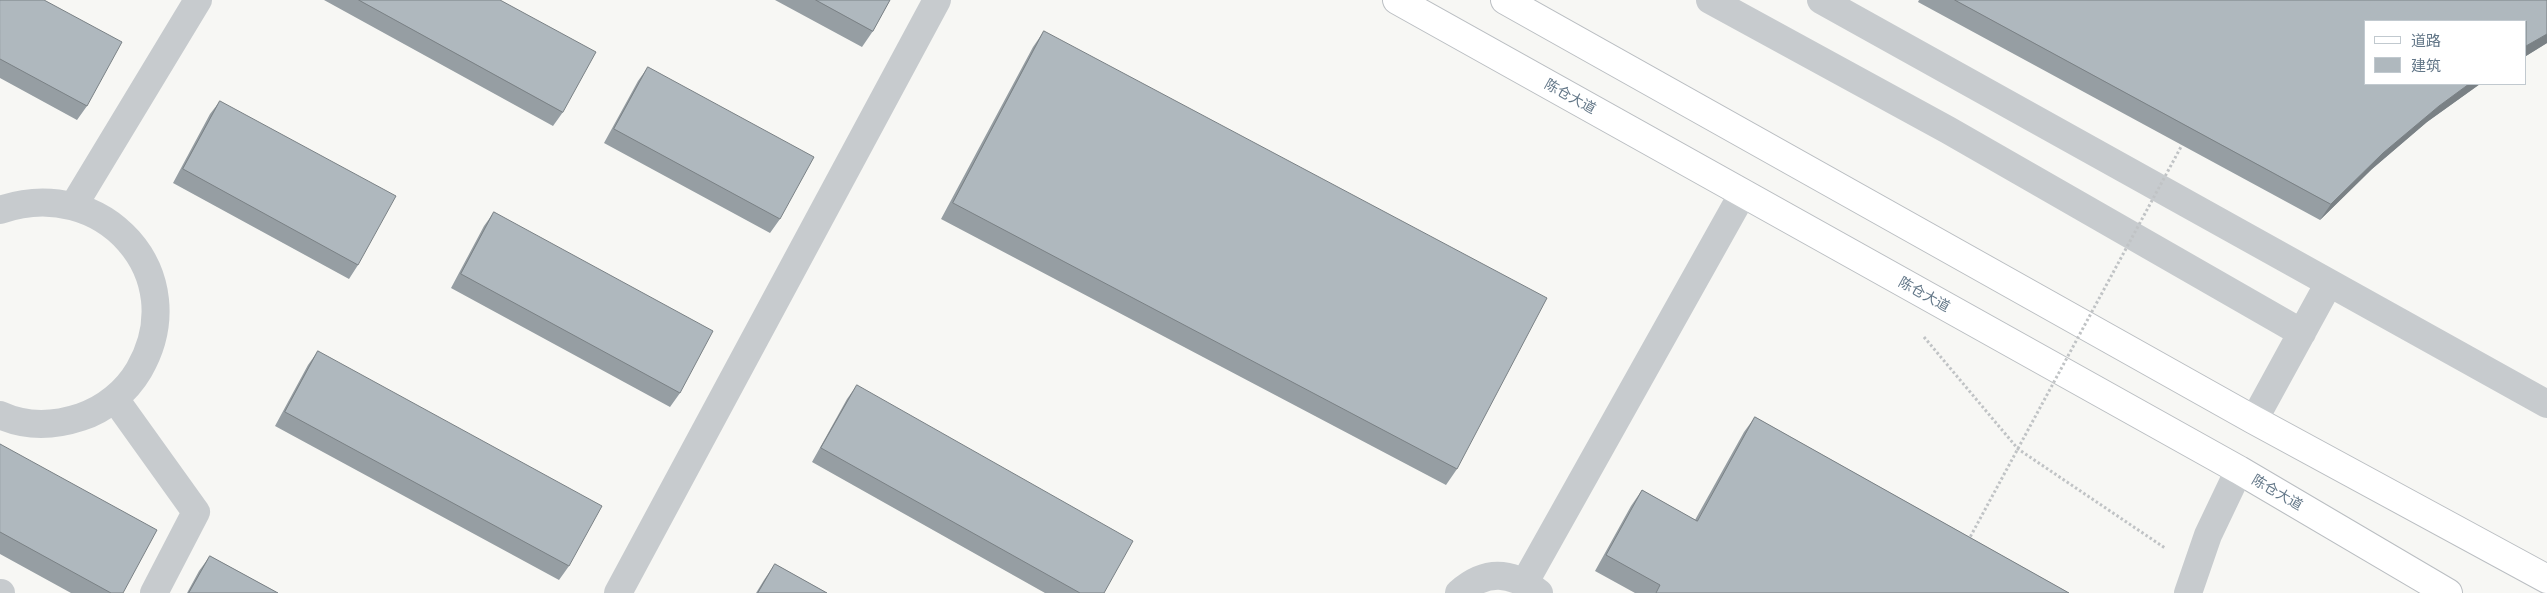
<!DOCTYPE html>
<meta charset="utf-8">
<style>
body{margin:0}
#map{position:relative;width:2547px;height:593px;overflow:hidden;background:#f7f7f4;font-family:"PT Sans Narrow","Noto Sans SC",sans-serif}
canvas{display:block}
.legend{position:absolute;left:2364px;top:20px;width:162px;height:65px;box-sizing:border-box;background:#fff;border:1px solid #c1c9cf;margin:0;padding:6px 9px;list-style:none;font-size:15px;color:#637788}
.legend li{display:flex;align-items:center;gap:10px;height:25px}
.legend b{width:25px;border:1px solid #c1c9cf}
</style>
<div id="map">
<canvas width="2547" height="593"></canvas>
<ul class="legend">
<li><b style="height:6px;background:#fff"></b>道路</li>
<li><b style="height:14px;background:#afb8be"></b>建筑</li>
</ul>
</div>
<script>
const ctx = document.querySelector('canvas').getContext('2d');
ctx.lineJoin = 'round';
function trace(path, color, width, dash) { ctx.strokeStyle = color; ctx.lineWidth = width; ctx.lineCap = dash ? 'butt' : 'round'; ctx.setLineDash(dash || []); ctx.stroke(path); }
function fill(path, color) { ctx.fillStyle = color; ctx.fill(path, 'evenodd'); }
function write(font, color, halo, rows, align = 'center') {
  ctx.font = font + ' "PT Sans Narrow","Noto Sans SC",sans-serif'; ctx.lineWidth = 5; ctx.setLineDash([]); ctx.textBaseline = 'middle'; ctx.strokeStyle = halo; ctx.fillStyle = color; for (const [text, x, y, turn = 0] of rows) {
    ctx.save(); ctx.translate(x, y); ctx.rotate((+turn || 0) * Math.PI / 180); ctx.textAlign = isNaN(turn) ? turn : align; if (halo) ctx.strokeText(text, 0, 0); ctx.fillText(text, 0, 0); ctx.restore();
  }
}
const path = new Path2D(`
 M1924,337l94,112 147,99`);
const minor = new Path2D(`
 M1710,0l238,130 354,203
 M1821,0l726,404
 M74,205l124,-205
 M0,210c103,-36 194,65 139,160 -13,22 -34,39 -58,47 -27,9 -55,10 -81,-2
 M115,399l81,113 -42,81
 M2254,420l75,-137
 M1525,582l218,-389
 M0,593h1
 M618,593l319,-593
 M1459,593c27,-24 52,-22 80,0
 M2188,593l20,-58 31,-65`);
const major = new Path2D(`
 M1397,0l842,470 209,123
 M1505,0l749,420 293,159`);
const pathBridge = new Path2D(`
 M1968,541l214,-396`);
const wall = new Path2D(`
 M0,0l87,106 -10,14 -77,-42z
 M324,0h176l63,112 -10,14z
 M775,0h115l-17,31 -11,16z
 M1919,0h628v43l-21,13v-35l-160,63h114l-53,38 -55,47 -52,51 -402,-218z
 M1044,31l413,438 -11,16 -505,-266 92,-172z
 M648,67l132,152 -10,14 -166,-90 34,-62z
 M220,101l138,164 -9,14 -176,-96 37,-69z
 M494,212l186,181 -10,14 -219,-119 33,-62z
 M318,351l251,215 -10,14 -284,-154 33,-61z
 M857,385l247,208h-59l-233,-131 35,-63z
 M1755,417l314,176h-434l-40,-22 36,-65 11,-16 53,30 49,-88z
 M0,444l123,149h-52l-71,-39z
 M210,556l68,37h-91l12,-22z
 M775,564l52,29h-71l8,-13z`);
const shadedWall = new Path2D(`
 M2547,34v9l-21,13v-10z
 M2469,84h11l-53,38 -55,47 -52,51 11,-16 52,-51 56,-47z`);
const building = new Path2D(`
 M0,0h44l78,42 -35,64 -87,-47z
 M359,0h141l96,52 -33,60z
 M816,0h74l-17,31z
 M1955,0h592v34l-21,12v-25h-160v63h103l-30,22 -56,47 -52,51z
 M1044,31l503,267 -90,171 -504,-266z
 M648,67l166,90 -34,62 -166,-90z
 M220,101l176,95 -38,69 -175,-96z
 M494,212l219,119 -33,62 -219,-119z
 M318,351l284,155 -33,60 -284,-154z
 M857,385l276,156 -29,52h-24l-259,-145z
 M1755,417l314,176h-413l4,-8 -54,-30 36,-65 55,31z
 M0,444l157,86 -34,63h-12l-111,-61z
 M210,556l68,37h-89z
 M775,564l52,29h-69z`);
const streetNames = [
 ["陈仓大道",1570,97,29],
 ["陈仓大道",1924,295,29],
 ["陈仓大道",2277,493,30]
];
trace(major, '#babec2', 30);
trace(path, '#c0c3c5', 3, [2.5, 2.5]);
trace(minor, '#c7cbce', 28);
trace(major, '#fff', 28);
trace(pathBridge, '#c0c3c5', 3, [2.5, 2.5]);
fill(wall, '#969ea3');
fill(shadedWall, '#7a8185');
fill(building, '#afb8be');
trace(building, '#7a8185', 1);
write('14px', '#637788', '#fff', streetNames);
</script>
